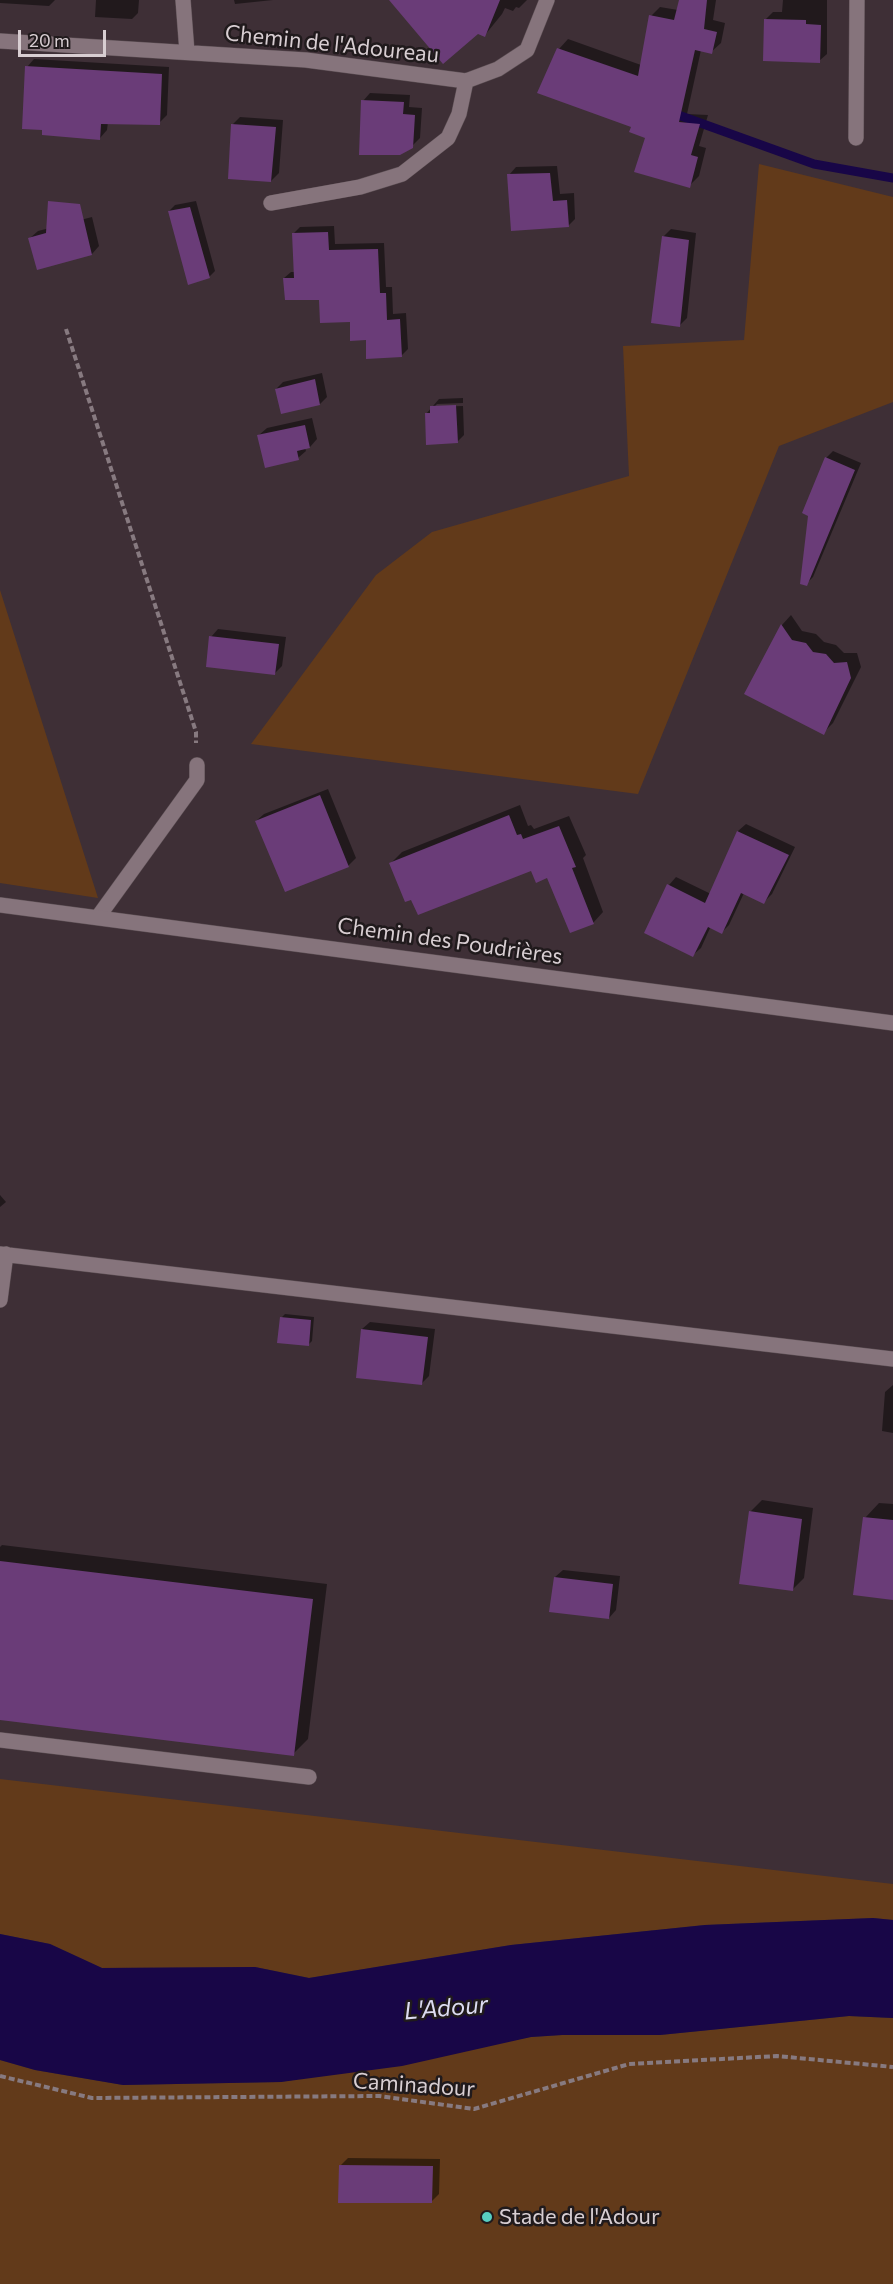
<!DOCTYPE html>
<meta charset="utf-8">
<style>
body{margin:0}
#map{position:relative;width:893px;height:2284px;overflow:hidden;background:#3e2f36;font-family:Commissioner,sans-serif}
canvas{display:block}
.scale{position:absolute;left:18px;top:30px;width:88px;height:27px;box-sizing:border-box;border:3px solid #d8ced2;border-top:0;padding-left:8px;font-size:18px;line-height:21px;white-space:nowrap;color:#d8ced2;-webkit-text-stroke:4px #201a1c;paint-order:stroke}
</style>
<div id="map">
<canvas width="893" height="2284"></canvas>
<div class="scale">20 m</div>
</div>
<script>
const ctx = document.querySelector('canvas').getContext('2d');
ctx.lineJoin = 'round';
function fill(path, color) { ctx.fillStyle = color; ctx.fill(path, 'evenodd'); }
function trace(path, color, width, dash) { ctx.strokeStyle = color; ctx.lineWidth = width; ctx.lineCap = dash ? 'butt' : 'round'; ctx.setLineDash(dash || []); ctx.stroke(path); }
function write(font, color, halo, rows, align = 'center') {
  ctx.font = font + ' Commissioner,sans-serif'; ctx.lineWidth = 5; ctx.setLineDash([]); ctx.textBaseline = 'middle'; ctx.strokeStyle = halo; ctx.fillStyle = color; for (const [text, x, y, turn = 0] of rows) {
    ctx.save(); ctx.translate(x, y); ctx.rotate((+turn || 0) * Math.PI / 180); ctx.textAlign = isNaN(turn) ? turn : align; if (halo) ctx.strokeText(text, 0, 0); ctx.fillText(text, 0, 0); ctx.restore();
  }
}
const green = new Path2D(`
 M759,164l134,33v205l-114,44 -141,348 -387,-50 125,-169 56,-43 197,-56 -6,-130 121,-6z
 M0,590l98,308 -98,-15z
 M0,1779l893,105v36l-20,-2 -168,7 -194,20 -202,33 -54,-11 -153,1 -52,-24 -50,-10z
 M849,2016l44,2v266h-893v-224l35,10 88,15 158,-3 250,-45 31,-2h98z`);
const water = new Path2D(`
 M873,1918l20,2v98l-44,-2 -189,19h-98l-31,2 -129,29 -121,16 -158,3 -88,-15 -35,-10v-126l50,10 52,24 153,-1 54,11 202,-33 194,-20z`);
const shadow = new Path2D(`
 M0,0h55l-6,6 -49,-3z
 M96,0h43l-1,13 -6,6 -37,-2z
 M234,0h39l-38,4z
 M391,0h136l-8,8 -3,-1 -3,4 -8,-3 -3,6 -17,21z
 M681,0h35l-3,20 12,3 -4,20 -10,9 -10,-2 -14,64 21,1 -9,31 7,2 -7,28 -10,10 -42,-49 -14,-11 -74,-77 9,-10 73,26 10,-49 9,-9 18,3z
 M783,0h44v54l-8,7 -54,-41 8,-8h9z
 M34,59l135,8 -2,48 -8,8 -51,-1 -1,8 -7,8 -73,-71z
 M370,93l40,2 -1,12 13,1 -2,30 -8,8 -49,-45z
 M240,117l43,3 -4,53 -8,8 -38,-57z
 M557,166l3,28 14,-1 1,26 -7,7 -59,-51 7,-8z
 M196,201l19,70 -6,6 -40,-66 6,-6z
 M92,217l7,29 -7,8 -62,-16 8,-7z
 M334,226l1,18 49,-1 2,44h6l1,27 13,-1 2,36 -7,7 -34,-17 -16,-19 -31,-21 -36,-21 7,-6h4l-2,-38 7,-7z
 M671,229l25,4 -9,85 -8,8 -16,-89z
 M322,373l5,24 -7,7 -44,-15 7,-7z
 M463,398v5l-26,1 -3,3 29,-1 1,29 -7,7 -31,-28 13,-15z
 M312,418l5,21 -7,8 -5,1 1,3 -8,7 -39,-23 8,-7z
 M833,451l28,12 -48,114 -7,7 4,-69 16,-57z
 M791,615l11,16 14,3 8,8 12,3 8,8h13l4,14 -28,56 -10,10 -77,-40 36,-68z
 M218,629l68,8 -4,29 -7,7 -64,-36z
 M328,789l28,69 -8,8 -92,-45 8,-7z
 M520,805l8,21 3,-1 3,4 35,-13 17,39 -3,3 20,54 -10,11 -45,-47 -17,-6 -140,-7 11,-11z
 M746,824l49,23 -23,47 -8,8 -20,-9 -15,32 -7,7 -11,-6 -10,22 -8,7 -47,-23 23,-47 7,-8 35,17 27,-63z
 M0,1195l6,7 -6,5z
 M285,1314l29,3 -2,24 -4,4 -26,-28z
 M370,1322l65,7 -6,47 -7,7 -60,-54z
 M893,1385v48l-11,-2 3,-39z
 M762,1500l51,8 -9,70 -11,11 -43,-77z
 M879,1503l14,1v94l-28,-80z
 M2,1545l325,39 -19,155 -15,15 -293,-35v-172z
 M563,1570l57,6 -4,34 -7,8 -54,-41z
 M348,2158l92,1 -1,35 -8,8 -91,-36z`);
const stream = new Path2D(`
 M670,112l144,52 79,14`);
const building = new Path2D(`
 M389,0h111l-15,37 -7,-3 -35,30z
 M679,0h28l-3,29 13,3 -5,22 -17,-4 -16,72 21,2 -9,31 7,2 -8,31 -56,-16 11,-34 -16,-6 2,-5 -94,-34 20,-45 81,28 11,-61 25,5z
 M764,19l42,1v4l15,1 -1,38 -57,-2z
 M25,66l137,8 -2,51 -59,-1 -1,16 -58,-5v-5l-20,-1z
 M361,100l43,2 -1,12 12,1 -2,33 -13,7h-41z
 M231,124l45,3 -5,55 -43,-3z
 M550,173l3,28 14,-1 2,27 -58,4 -4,-57z
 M48,201l32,3 12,51 -55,15 -9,-32 18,-5z
 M190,207l20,71 -22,7 -20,-74z
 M328,232l1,18 49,-1 2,44h6l1,27 13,-1 2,38 -36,2v-19l-16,1v-19l-30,1 -1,-23h-34l-2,-22h11l-2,-45z
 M662,236l27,4 -9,87 -29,-4z
 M315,379l5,26 -39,9 -6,-25z
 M456,405l2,38 -32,2 -1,-32h5v-7z
 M305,425l5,23 -13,3 2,9 -34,8 -8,-33z
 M825,457l30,13 -48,116 -7,-2 8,-68 -6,-3z
 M781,624l11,16 14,3 7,9 13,2 8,9 13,-1 4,16 -27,57 -80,-41z
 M209,636l70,8 -4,31 -69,-8z
 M320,795l29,72 -64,25 -30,-71z
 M509,815l8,20 4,-1 2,5 36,-13 17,41 -4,1 22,56 -24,9 -23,-55 -11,5 -5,-12 -113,44 -7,-15 -6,2 -16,-39z
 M737,831l52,24 -25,49 -23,-11 -19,41 -14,-7 -15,30 -49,-24 23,-49 38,19z
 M280,1317l31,3 -2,26 -32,-3z
 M361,1329l67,8 -6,48 -66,-7z
 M749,1511l53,8 -9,72 -54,-7z
 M863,1517l30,3v80l-40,-5z
 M0,1561l313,38 -19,157 -294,-36z
 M554,1577l59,7 -4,35 -60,-7z
 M339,2165l94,1 -1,37h-94z`);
const path = new Path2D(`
 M66,329l130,403v11
 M0,2076l92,22 287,-2 95,13 155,-45 148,-8 116,11`);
const lane = new Path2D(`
 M98,917l99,-137v-15
 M0,1254l893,105
 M0,1300l6,-46
 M0,1740l309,37`);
const street = new Path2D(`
 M183,0l4,52
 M0,41l306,19 160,21 32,-12 29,-19 20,-50
 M856,138l1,-138
 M271,203l89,-16 42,-13 46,-36 11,-24 7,-33
 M0,905l893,118`);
const markers = [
 [487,2217,6,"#57cec1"]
];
const streetNames = [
 ["Chemin de l'Adoureau",332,44,6],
 ["Chemin des Poudrières",450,941,8],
 ["Caminadour",414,2085,4]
];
const poiNames = [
 ["Stade de l'Adour",499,2217]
];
const waterNames = [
 ["L'Adour",446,2008,-5]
];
fill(green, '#623a1a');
fill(water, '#180647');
fill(shadow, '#0007');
trace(stream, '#180647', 9);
fill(building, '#6a3c78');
trace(lane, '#5b4e53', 16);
trace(street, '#5b4e53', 16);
trace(path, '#877a80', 4, [6, 3]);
trace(lane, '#86747c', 15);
trace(street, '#86747c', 15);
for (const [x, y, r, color] of markers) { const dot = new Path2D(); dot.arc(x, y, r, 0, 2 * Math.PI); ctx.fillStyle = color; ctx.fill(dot); trace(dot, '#201a1c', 2); }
write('22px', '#d8ced2', '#201a1c', streetNames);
write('22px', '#d8ced2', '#201a1c', poiNames, 'left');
write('italic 24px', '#dcdcf1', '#201a1c', waterNames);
</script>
